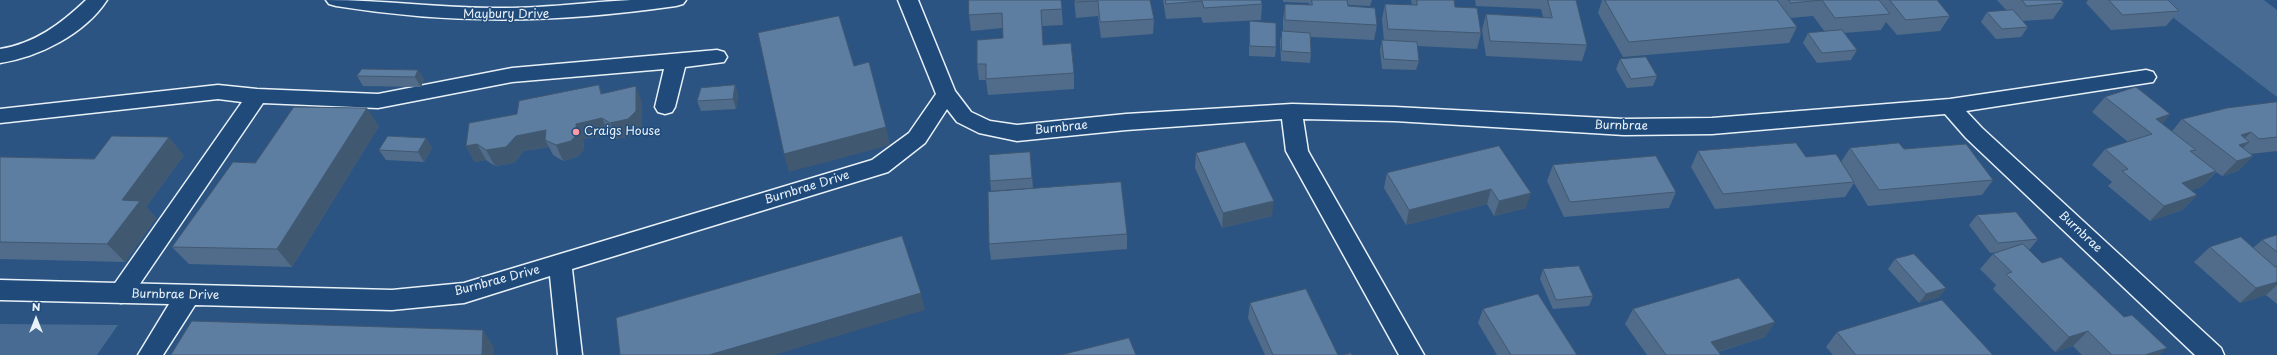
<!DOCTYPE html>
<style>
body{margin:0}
#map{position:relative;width:2277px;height:355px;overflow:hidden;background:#2b5482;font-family:"Playpen Sans",sans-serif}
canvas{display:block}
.north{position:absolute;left:16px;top:299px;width:40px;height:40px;-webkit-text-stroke:3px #1f4a7a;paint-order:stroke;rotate:0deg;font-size:11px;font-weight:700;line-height:16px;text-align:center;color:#e8f1f8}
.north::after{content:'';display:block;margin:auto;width:14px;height:18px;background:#e8f1f8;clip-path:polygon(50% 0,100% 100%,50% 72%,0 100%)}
</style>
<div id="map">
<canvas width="2277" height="355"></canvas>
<div class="north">N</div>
</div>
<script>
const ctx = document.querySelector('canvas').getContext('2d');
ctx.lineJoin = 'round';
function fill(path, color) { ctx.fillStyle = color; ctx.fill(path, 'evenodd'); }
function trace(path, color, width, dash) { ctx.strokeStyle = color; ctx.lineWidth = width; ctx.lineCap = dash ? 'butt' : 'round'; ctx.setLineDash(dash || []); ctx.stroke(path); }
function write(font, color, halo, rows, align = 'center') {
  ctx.font = font + ' "Playpen Sans",sans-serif'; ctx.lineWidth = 3; ctx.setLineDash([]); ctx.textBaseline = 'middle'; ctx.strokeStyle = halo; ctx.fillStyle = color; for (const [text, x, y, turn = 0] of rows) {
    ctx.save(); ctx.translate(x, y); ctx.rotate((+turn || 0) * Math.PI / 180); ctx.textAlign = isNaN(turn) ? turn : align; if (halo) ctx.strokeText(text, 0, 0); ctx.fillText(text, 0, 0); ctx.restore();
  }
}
const green = new Path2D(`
 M2150,0h114l13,10v87z
 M0,324l118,1 -21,30h-97z`);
const lane = new Path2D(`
 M86,0h21c-22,34 -68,57 -107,63v-14c34,-5 61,-25 86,-49z
 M717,50l7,2 3,5 -3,5 -39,5 -10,40 -3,5 -7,2 -7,-2 -3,-5 9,-38 -152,13 -134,26 -115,-5 -134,197 -8,3 -8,-3 -4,-7 4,-7 129,-184 -24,-3 -218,24v-14l218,-24 39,4 121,5 134,-26z`);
const street = new Path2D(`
 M898,0h20l37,91 16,21 19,9 27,4 109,-11 166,-10 103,3 229,12 88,-1 238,-19 196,-29 7,2 3,5 -3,5 -187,29 16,17 239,220 3,7h-29l-229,-217 -21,-24 -233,20 -88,1 -229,-14 -92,-2 5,32 116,204h-25l-113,-204 -4,-32 -156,11 -109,11 -38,-8 -22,-11 -10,-13 -22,34 -37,29 -316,97 10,86h-24l-8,-79 -86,27 -72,7 -197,-5 -32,50h-25l31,-51 -169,-4v-20l392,10 72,-7 408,-123 37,-27 27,-39z`);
const secondary = new Path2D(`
 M326,0c60,0 120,9 180,8 42,0 83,-6 125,-8 18,0 36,0 55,0l-3,4 -7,2c-118,17 -222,19 -340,0l-7,-2z`);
const wall = new Path2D(`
 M1061,0l2,25 -21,1 1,19 31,28v16l-86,6 -2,-15h-7l-2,-16 26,-26v-10l-32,3 -2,-16z
 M1074,0h76l4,19 -1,15 -52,4 -3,-22 -22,2z
 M1163,0h98l1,4 -1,16 -58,3 -2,-6 -35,2z
 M1283,0h89l-2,6 -22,-1v1l29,19 -3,15 -63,-3v16l-1,10 -29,-2 -1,-20 2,-10h1v-12l2,-15 24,1v-2l-26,-1z
 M1411,0h43l1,7 26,26 -4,16 -60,-3 2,15 -3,9 -34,-1 -2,-19 2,-10 2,1 -2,-22 3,-15 27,1z
 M1475,0h101l11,45 -5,16 -96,-5 -4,-26 4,-16 57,3 -2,-8 -65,-3z
 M1602,0h335l13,16 -10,15 -43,4 -11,-13 -5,8 -37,3 13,17 -6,10 -34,3 -14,-20 5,-10 17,-1 -12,-16 -23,2 7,9 -8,16 -166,14 -25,-44z
 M1997,0h64l3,3 -11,16 -31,2 6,6 -7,10 -25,2 -15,-17 6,-10 20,-1z
 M2088,0h80l11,11 -13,15 -55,4 -25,-27z
 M1250,21l26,26 -1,10 -26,-1v-25z
 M1620,59l37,17 -4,10 -26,2 -11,-19z
 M418,70l6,9 -3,8 -58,-1 -6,-10z
 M735,85l3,10 -2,14 -35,2 -4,-10z
 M603,94l39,8v25l-7,8 -18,4 -8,-5 -26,5 1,10 -5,7 -16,5 -10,-6 -4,-8 -25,4 -10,12 -19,3 -9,-6 -11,2 -9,-16 51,-32z
 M2105,97l65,17 -8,10 10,7 10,-12 95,-17v49l-27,3 3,2 -15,15 -16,5 -6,-4 -15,15 -10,3 6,5 -15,15 -32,11 -42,-35 4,-4 -20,-17 13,-16 23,-7 -36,-30z
 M379,126l-87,141 -103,-3 -17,-17 83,-84z
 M426,138l6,10 -8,14 -38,-2 -7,-10z
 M1499,146l27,62 -32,8 -7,-12 -81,21 -22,-37 3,-15z
 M1850,148l54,1 89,31 -11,15 -114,11 -14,-23 -9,14 -130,12 -24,-42 7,-16 108,6 35,5z
 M1030,152l3,36 -42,3 -1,-10z
 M1196,153l76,63 -50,12 -27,-60z
 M184,155l-38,52 10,11 -31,44 -125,-3v-102l94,2z
 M1553,165l123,27 -7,16 -105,9 -17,-36z
 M1977,215l61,24 -8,10h-2l14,14 117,92h-77l-9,-9 -18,6 -62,-63 3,-4 -16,-16 13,-15 6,-2 -9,1 -21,-28z
 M1127,234v15l-136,11 -2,-16z
 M2277,235v69l-11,-9 -26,8 -46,-41 16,-15 43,1 9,-8z
 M1895,259l51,29 -7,9 -20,6 -31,-34z
 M1543,269l50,27 -4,10 -36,3 -13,-30z
 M1250,303l88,52h-73l-17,-37z
 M1483,309l94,46h-80l-19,-32z
 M1633,309l142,13 -10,15 -47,15 3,3h-74l-22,-31z
 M1837,332l156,23h-160l-7,-8z`);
const shadedWall = new Path2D(`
 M418,70l6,9 -3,8 -6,-10z
 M599,85l7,15 -5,-6z
 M735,85l3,10 -2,14 -3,-10z
 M636,86l6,16v25l-7,8 -18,4 -7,-16z
 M367,108l12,18 -87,141 -15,-18z
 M2170,114l-13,16 -1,-11z
 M602,118l7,16 -26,5 1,10 -5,7 -16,5 -7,-16 20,-21z
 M886,127l4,18 -101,27 -5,-18z
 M546,130l-1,10 4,7 -25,4 -10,12 -19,3 -9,-16 30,-14z
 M2251,132l-15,15 5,-12z
 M169,137l15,18 -38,52 10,11 -31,44 -18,-18 15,-44z
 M426,138l6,10 -8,14 -6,-10z
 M2249,142l-15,15 5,-12z
 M477,144l9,16 -11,2 -9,-16z
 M2253,156l-15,15 -16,5 15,-15z
 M2216,171l-15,16 -34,12 15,-16z
 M1491,189l-4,15 -81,21 3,-15z
 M1531,193l-5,15 -32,8 5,-15z
 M2197,195l-15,15 -32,11 14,-15z
 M1274,201l-2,15 -50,12 1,-15z
 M2277,282v3l-11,10 -26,8 16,-15z
 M1946,288l-7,9 -20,6 7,-9z
 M921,293l4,17 -151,45h-65z
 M1775,322l-10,15 -58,18 4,-13z
 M483,330l11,17v8h-12z
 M2088,331l-15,15 -18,6 14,-15z
 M2167,348l-8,7h-14z`);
const building = new Path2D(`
 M969,0h92l1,9 -21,1 2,35 28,-2 3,30 -88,6v-15h-9v-24l26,-2 -1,-25 -33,2z
 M1075,0h75l4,19 -54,3 -2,-21 -23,1z
 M1166,0h95l1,4 -58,4 -2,-7 -36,3z
 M1312,0h35l1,6 27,2 2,17 -92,-5v-16l27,1z
 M1417,0h37l1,7 22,1 4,25 -93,-4 -3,-25 32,1z
 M1548,0h28l11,45 -97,-4 -4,-27 66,4z
 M1605,0h172l20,27 -168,15z
 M1789,0h90l11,14 -55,4 -13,-18 -31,3z
 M1890,0h47l13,16 -44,4z
 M2022,0h39l3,3 -37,3z
 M2109,0h59l11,11 -56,4z
 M2013,10l15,17 -26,2 -15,-17z
 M839,16l15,50 15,-4 17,65 -102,27 -26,-121z
 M1250,21l26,2v24l-26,-1z
 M1842,30l15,20 -35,3 -14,-20z
 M1282,31l28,2 1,20 -29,-2z
 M1382,40l35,2 2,19 -35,-2z
 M1646,57l11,19 -26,3 -11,-20z
 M362,69l56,1 -3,7 -58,-1z
 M599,85l2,9 35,-8v25l-8,8 -18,4 -8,-5 -26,6 1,10 -6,7 -15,4 -11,-5 1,-10 -30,6 -10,11 -20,3 -9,-6 -11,2 3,-23 48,-9 2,-13z
 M735,85l-2,14 -36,2 4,-13z
 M2136,87l34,27 -14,5 40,31 -6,1 26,20 -34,12 15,12 -33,11 -42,-35 6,-2 -23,-20 47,-15 -47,-37z
 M2277,102v35l-18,2 -8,-7 -10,3 8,7 -10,3 14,11 -16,5 -55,-42 45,-11z
 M294,107l73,1 -90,141 -105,-2 61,-85 22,1z
 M112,136l57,1 -47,63 18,1 -33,43 -107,-2v-85l94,2z
 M388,136l38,2 -8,14 -39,-2z
 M1245,142l29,59 -51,12 -27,-60z
 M1796,143l10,14 30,-3 18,28 -131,12 -25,-43z
 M1899,143l5,6 62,-5 27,36 -114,10 -29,-42z
 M1499,146l32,47 -32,8 -8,-12 -82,21 -22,-37z
 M1030,152l2,26 -42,3 -1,-26z
 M1656,156l20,36 -106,10 -17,-37z
 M1121,182l6,52 -138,10 -1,-52z
 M2016,212l22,27 -40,4 -21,-28z
 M2277,235v17l-15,-12z
 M902,236l19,57 -212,62h-89l-4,-37z
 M2241,237l34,30 2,-1v16l-21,6 -46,-41z
 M2023,244l19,19 19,-6 63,60 8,-2 35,33 -22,7h-33l-24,-24 -19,6 -63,-63 6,-2 -19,-18z
 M1914,254l32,34 -20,6 -31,-35z
 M1579,266l14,30 -37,4 -13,-31z
 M1739,278l36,44 -64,20 10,13h-55l-33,-46z
 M1306,289l32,66h-65l-23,-52z
 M1538,294l39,61h-66l-28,-46z
 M1942,300l51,55h-137l-19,-23z
 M192,321l291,9 -1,25h-311z
 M1129,338l7,17h-75z
 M1351,353l1,2h-8z`);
const markers = [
 [576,132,4,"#ff9aa2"]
];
const streetNames = [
 ["Maybury Drive",506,15],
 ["Burnbrae",1621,126,1],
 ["Burnbrae",1061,128,-6],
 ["Burnbrae Drive",807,188,-17],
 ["Burnbrae",2080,232,43],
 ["Burnbrae Drive",497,281,-15],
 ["Burnbrae Drive",175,295,1]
];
const poiNames = [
 ["Craigs House",584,132]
];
fill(green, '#476b93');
trace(lane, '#e8f1f8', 3);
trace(street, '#e8f1f8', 3);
trace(secondary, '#e8f1f8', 3);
fill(lane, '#1f4a7a');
fill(street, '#1f4a7a');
fill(secondary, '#1f4a7a');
fill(wall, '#506c8a');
fill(shadedWall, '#415871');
fill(building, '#5d7da1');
trace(building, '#415871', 1);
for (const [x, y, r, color] of markers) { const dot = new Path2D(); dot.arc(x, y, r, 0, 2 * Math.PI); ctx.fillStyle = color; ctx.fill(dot); trace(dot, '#1f4a7a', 1.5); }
write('12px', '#e8f1f8', '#1f4a7a', streetNames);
write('12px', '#e8f1f8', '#1f4a7a', poiNames, 'left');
</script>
